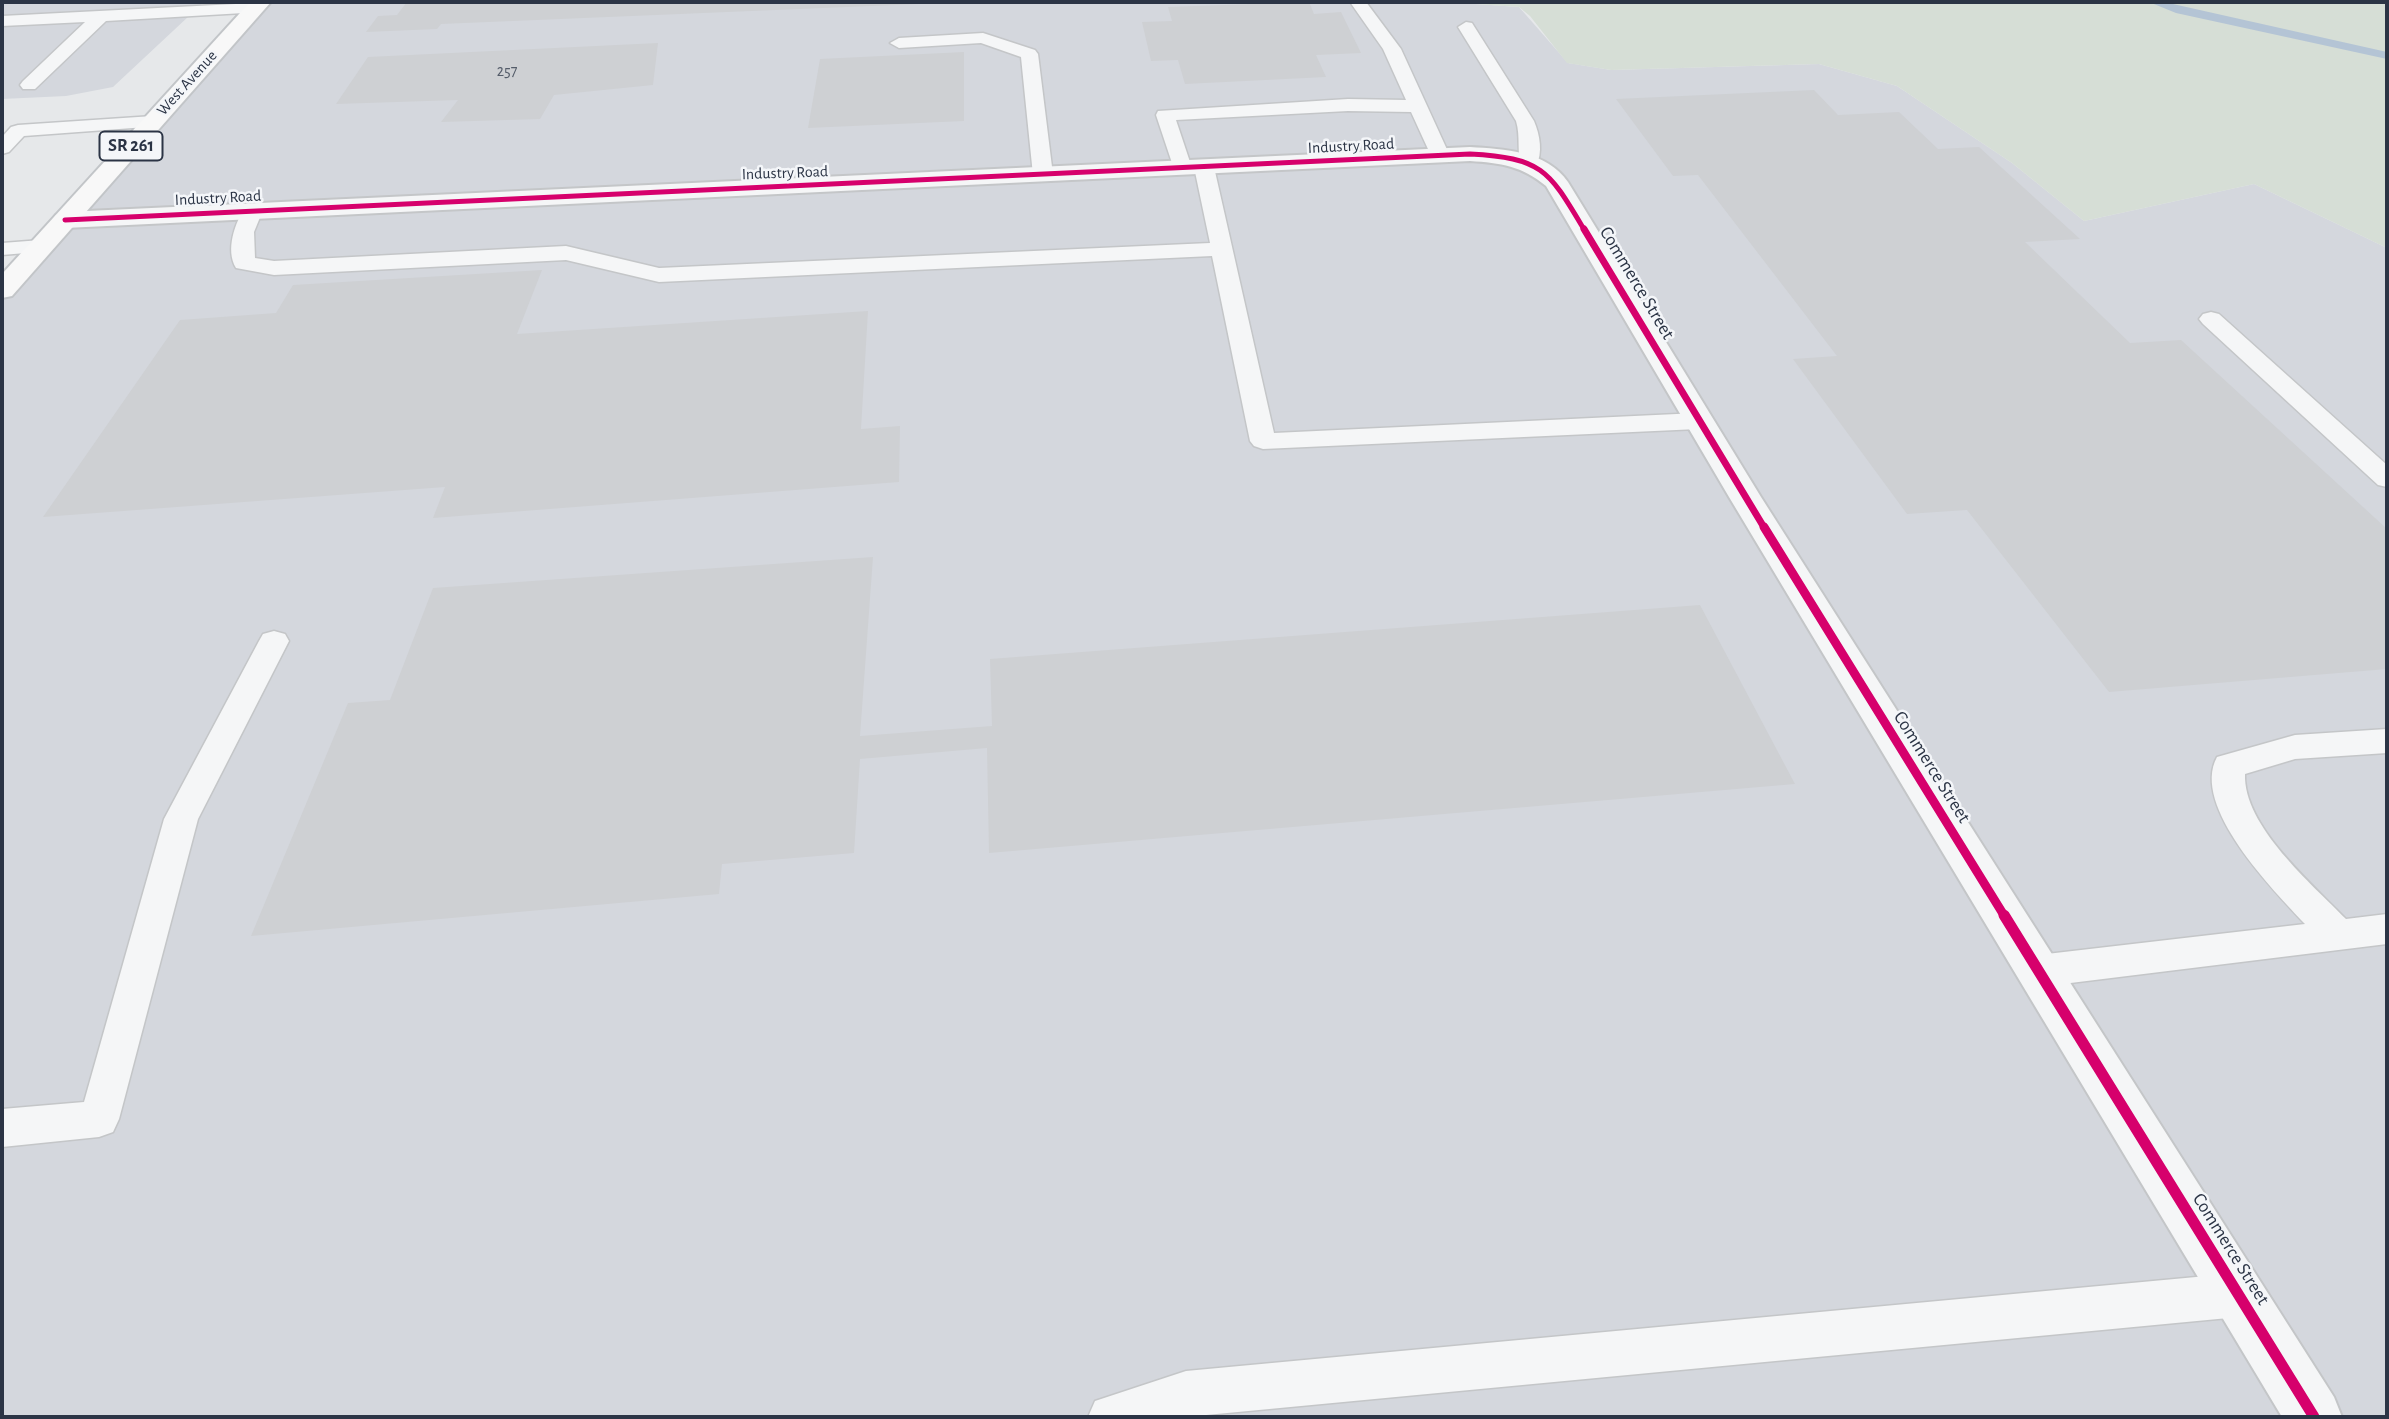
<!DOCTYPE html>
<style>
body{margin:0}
#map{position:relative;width:2389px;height:1419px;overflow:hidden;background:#e6e8ea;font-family:"Alegreya Sans",sans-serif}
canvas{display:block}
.frame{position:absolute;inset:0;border:4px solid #2b3445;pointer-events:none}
</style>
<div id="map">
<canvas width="2389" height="1419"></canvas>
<div class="frame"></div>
</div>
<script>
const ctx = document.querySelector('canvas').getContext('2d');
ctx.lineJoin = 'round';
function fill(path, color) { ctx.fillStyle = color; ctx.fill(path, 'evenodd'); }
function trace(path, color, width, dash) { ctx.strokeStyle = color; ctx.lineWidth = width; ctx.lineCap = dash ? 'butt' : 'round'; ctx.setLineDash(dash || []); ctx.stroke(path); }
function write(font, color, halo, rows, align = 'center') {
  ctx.font = font + ' "Alegreya Sans",sans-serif'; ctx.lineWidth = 5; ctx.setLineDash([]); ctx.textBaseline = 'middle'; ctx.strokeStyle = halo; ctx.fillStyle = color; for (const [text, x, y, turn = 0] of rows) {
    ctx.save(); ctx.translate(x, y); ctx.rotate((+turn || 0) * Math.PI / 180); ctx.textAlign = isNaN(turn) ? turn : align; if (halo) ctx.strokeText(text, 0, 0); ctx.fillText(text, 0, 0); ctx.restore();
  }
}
const built = new Path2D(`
 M2,2h202l-91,85 -47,9 -64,3z
 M261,2h1186l72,5 49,56 43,7 208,-6 78,22 115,77 72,58 170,-37 133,64v1169h-2385v-1144l16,-1z`);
const green = new Path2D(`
 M1447,2h940v246l-133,-64 -170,37 -72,-58 -115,-77 -78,-22 -208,6 -44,-7 -37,-47 -11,-9z`);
const stream = new Path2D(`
 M2149,2h15l223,50v7l-211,-46z`);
const building = new Path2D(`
 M407,2h512v2l-478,20 -4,5 -71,3 12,-16 19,-1z
 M1309,2l5,12 27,-2 20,41 -45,2 10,22 -141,7 -7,-24 -27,1 -9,-39 30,-1 -4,-14z
 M658,43l-5,42 -99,10 -14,24 -99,3 17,-22 -122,4 32,-47z
 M964,52v69l-156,7 12,-69z
 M1814,90l24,25 61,-3 39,37 41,-2 101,92 -55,3 105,101 51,-3 206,189v140l-278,23 -142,-182 -60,4 -114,-155 44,-3 -139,-181 -25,1 -57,-77z
 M542,270l-25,64 351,-23 -7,118 39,-3 -1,56 -466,36 12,-31 -402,30 137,-197 96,-7 17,-28z
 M873,557l-13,179 132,-10 -2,-67 710,-54 95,179 -806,69 -2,-105 -127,11 -6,94 -132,11 -3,30 -468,42 97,-233 42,-3 43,-112z`);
const lane = new Path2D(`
 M1350,2h16l35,47 49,107 -3,4h-14l-22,-48 -63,-1 -172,9 16,48 -3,4h-14l-19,-57 2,-4 190,-12 58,1 -23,-51z
 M255,3l8,5 -2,4 -155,9 -71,68h-12l-3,-4 3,-4 62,-59 -83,4v-10z
 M1466,22l6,1 62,98c6,14 9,32 2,45h-14c-6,-13 -1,-29 -6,-45l-58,-94z
 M983,33l52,17 3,4 15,121 -3,4h-14l-3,-4 -12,-118 -40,-14 -82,5 -9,-5 9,-5z
 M153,116l7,2 2,4 -2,4 -136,10 -15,16 -7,2v-17l9,-10 7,-2z
 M1204,161l7,2 3,4 60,266 424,-20 9,3 4,5 -4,5 -9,3 -435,20 -9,-3 -4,-5 -38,-185 -553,26 -93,-22 -292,15 -38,-7c-11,-18 -1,-46 10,-62h14l3,4 -9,22 1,26 19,3 292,-15 93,22 551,-25 -16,-76 3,-4z
 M41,240l8,1 3,5 -3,5 -47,4v-12z
 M2211,312l8,2 168,151v22l-9,-2 -175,-161 -4,-5 4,-5z
 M274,631l11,3 4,7 -91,178 -79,300 -6,13 -14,5 -97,10v-38l82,-7 80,-283 95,-178 4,-7z
 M2387,729v24l-92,6 -50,15c-2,52 67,110 101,145l41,-5v30l-349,43 -13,-5 -6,-11 6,-11 13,-5 267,-31c-31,-33 -115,-118 -88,-167l78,-22z
 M2239,1273l16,6 6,16 -6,16 -16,6 -1054,100h-97l7,-16 91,-30z`);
const street = new Path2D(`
 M1470,147c34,2 77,4 98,35l193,315 573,900 8,20h-60l-553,-920 -183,-311c-24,-20 -45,-23 -76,-25l-1405,67 -9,-3 -4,-5 4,-5 9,-3z`);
const primary = new Path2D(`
 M250,2h21l-259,294 -10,2v-24z`);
const cyclewayFar3 = new Path2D(`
 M65,220l1405,-66c74,4 79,17 115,77`);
const cyclewayFar2 = new Path2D(`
 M1584,229l181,300`);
const cyclewayFar1 = new Path2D(`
 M1764,527l241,390`);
const cycleway = new Path2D(`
 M2004,915l310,502`);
const numberNames = [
 ["257",507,71]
];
const farStreetnames = [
 ["West Avenue",187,83,-48],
 ["Industry Road",1351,146,-3],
 ["Industry Road",785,173,-2],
 ["Industry Road",218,198,-3]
];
const shields = [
 [131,146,63]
];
const shieldNames = [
 ["SR 261",131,146]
];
const streetNames = [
 ["Commerce Street",1637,283,59],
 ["Commerce Street",1932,767,58],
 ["Commerce Street",2231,1249,58]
];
fill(built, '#d4d7dd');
fill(green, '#d6ded6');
fill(stream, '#b4c4d5');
fill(building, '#ced0d3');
trace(lane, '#c4c6c8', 3);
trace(street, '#c4c6c8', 4);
trace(primary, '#c2c5c8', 4);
fill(lane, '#f5f6f7');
fill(street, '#f5f6f7');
fill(primary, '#f8f8f8');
trace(cyclewayFar3, '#d6006c', 5);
trace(cyclewayFar2, '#d6006c', 7);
trace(cyclewayFar1, '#d6006c', 9);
trace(cycleway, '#d6006c', 11);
write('16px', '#545c69', null, numberNames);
write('16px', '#2b3445', '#f4f6f9', farStreetnames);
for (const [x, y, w] of shields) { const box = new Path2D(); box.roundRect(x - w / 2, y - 14.5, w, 29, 5); ctx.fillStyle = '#f4f6f9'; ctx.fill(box); trace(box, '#2b3445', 2); }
write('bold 18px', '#2b3445', null, shieldNames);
write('19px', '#2b3445', '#f4f6f9', streetNames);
</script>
